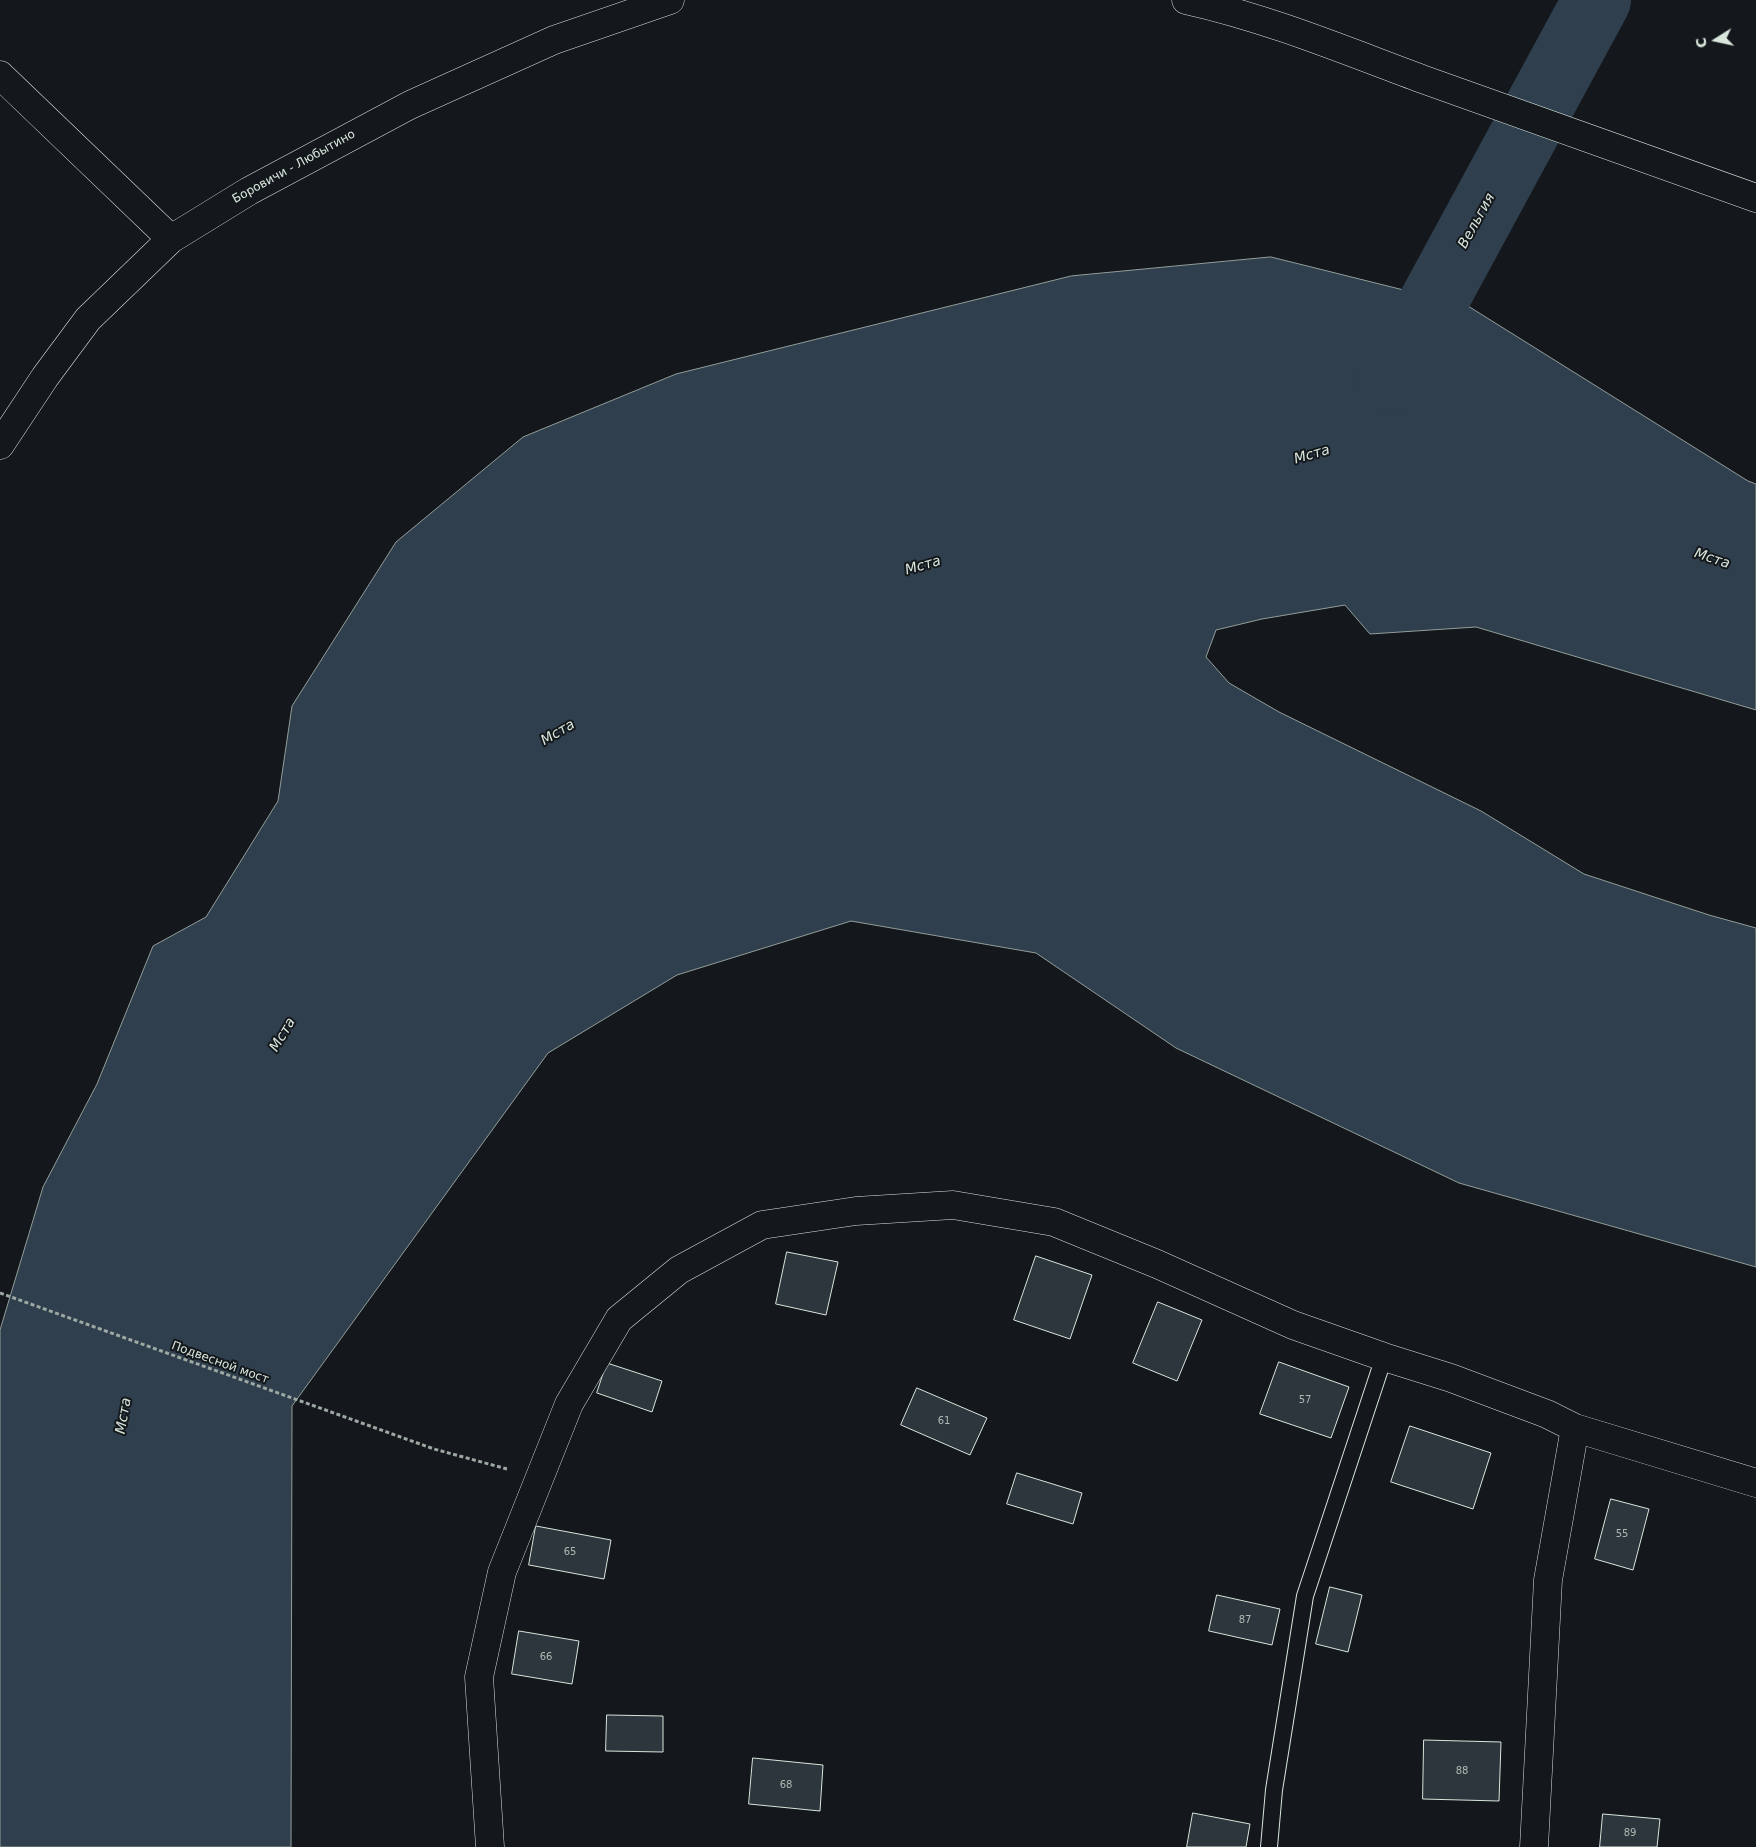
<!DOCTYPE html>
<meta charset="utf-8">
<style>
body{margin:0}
#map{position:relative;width:1756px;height:1847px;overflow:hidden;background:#14181c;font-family:"DejaVu Sans",sans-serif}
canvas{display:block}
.north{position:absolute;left:1691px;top:15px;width:50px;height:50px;-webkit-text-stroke:4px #14181c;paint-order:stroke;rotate:260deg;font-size:14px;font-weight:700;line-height:20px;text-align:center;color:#d8e6dc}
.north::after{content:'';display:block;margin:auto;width:18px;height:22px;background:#d8e6dc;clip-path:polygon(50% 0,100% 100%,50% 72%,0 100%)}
</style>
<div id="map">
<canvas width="1756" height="1847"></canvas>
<div class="north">С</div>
</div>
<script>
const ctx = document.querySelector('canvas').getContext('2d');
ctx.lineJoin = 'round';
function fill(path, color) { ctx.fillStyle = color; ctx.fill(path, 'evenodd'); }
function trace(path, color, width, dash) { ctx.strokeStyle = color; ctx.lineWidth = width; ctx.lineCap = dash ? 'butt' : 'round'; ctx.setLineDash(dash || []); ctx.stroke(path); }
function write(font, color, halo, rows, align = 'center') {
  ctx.font = font + ' "DejaVu Sans",sans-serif'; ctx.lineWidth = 4; ctx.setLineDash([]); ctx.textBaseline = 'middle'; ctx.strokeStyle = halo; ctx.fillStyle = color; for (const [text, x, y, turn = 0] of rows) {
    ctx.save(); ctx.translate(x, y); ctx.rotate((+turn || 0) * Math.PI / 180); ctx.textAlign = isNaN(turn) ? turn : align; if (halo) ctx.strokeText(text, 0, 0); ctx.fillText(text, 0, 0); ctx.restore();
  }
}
const water = new Path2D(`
 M1271,257l197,49 280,175 8,3v226l-280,-83 -106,7 -25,-29 -83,14 -46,11 -10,27 23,26 50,29 202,99 103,63 125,41 47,13v339l-297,-84 -283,-135 -140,-95 -185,-32 -174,54 -129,78 -256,353 -1,441h-291v-517l43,-143 54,-103 56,-138 53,-29 72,-116 14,-95 104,-164 127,-105 153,-63 395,-98z`);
const river = new Path2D(`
 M1391,380l206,-380`);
const building = new Path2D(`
 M787,1252l51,10 -12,53 -50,-11z
 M1036,1256l56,19 -22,64 -56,-19z
 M1158,1302l44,18 -25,61 -44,-18z
 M1279,1362l70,25 -18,51 -71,-24z
 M607,1363l55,18 -10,31 -55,-19z
 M917,1388l70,30 -17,37 -69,-30z
 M1410,1426l81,27 -18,56 -82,-27z
 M1017,1473l65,20 -9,31 -66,-20z
 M1611,1499l38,10 -16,61 -38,-11z
 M536,1526l75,14 -7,39 -75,-14z
 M1330,1587l32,8 -14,57 -32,-8z
 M1217,1595l63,14 -8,36 -63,-14z
 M519,1631l60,10 -7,43 -60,-10z
 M607,1715l56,1v36l-57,-1z
 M1424,1740l77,2 -2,59 -76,-2z
 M753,1758l70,7 -3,46 -71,-7z
 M1193,1813l57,11 -4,23h-59z
 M1603,1814l57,5 -3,28h-57z`);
const path = new Path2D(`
 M0,1293l434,156 73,20`);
const service = new Path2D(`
 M1269,1847l5,-57 31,-194 79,-239`);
const minor = new Path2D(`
 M0,75l171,164
 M490,1847l-11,-170 23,-105 67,-168 50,-85 60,-49 83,-45 94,-14 97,-6 101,17 103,42 136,61 91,32 67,21 96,36 28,14 181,55
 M1534,1847l14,-267 27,-152`);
const primary = new Path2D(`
 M1186,0c81,18 158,50 236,79 111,40 222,80 334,119
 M0,445l45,-68 43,-58 83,-80 78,-48 161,-86 144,-65 116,-40`);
const numberNames = [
 ["57",1305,1400],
 ["61",944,1421],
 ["55",1622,1534],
 ["65",570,1552],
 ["87",1245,1620],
 ["66",546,1657],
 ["88",1462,1771],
 ["68",786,1785],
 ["89",1630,1833]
];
const streetNames = [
 ["Боровичи - Любытино",294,167,-29],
 ["Подвесной мост",220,1363,20]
];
const waterNames = [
 ["Вельгия",1477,221,-61],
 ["Мста",1312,455,-16],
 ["Мста",1712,559,18],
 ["Мста",923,566,-16],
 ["Мста",558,733,-31],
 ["Мста",283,1035,-59],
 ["Мста",124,1416,-80]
];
fill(water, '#2f3f4d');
trace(water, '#939e99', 1);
trace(river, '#2f3f4d', 68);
fill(building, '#2c363c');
trace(building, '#d8e6dc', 1);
trace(service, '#d8e6dc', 18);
trace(minor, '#d8e6dc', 29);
trace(primary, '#d8e6dc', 29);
trace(path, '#9da8a2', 3, [4, 2.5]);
trace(service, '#14181c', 16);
trace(minor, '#14181c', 28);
trace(primary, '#14181c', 28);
write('10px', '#adbab4', null, numberNames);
write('12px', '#d8e6dc', '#14181c', streetNames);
write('italic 14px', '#d8e6dc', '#14181c', waterNames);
</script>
